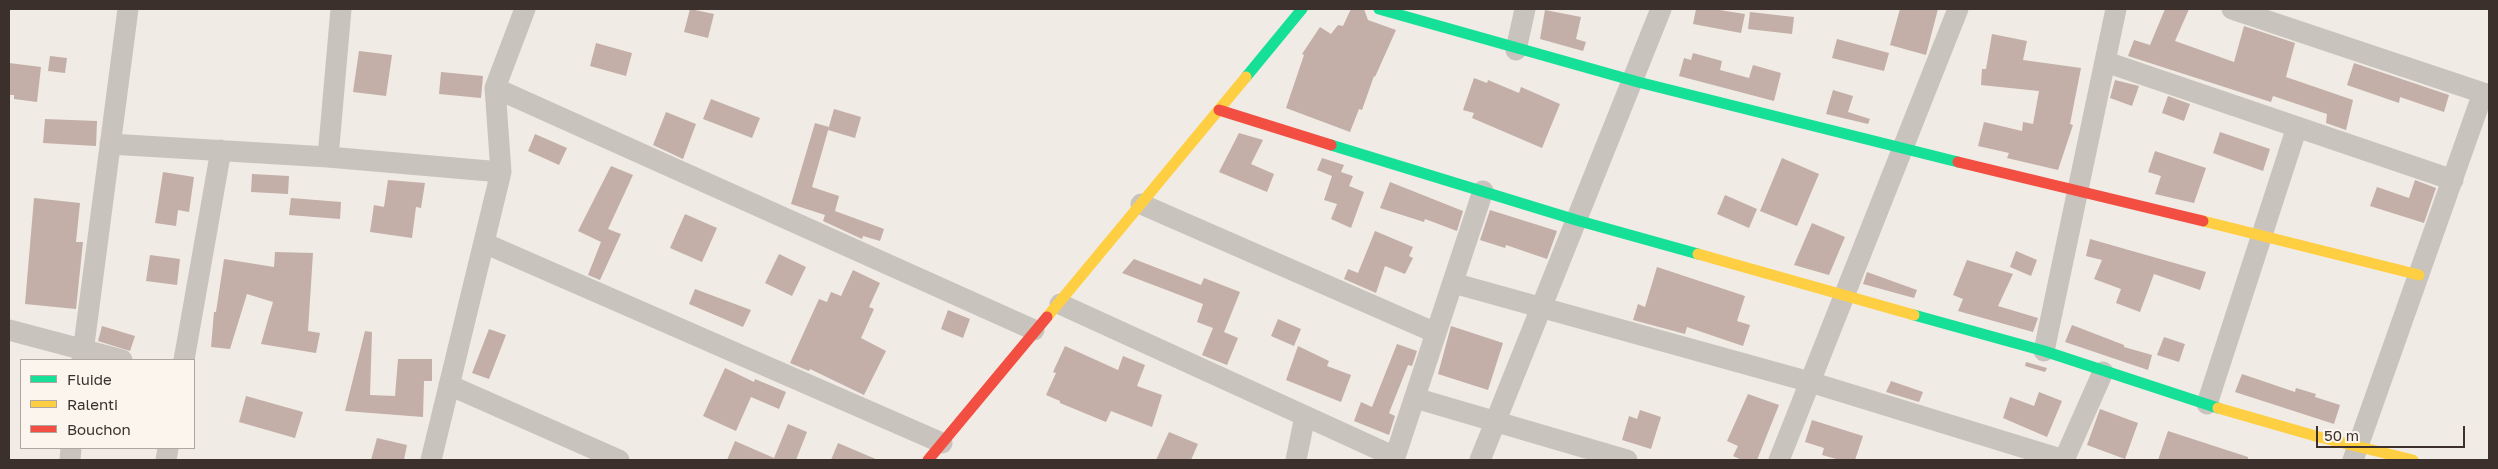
<!DOCTYPE html>
<style>
body{margin:0}
#map{position:relative;width:2498px;height:469px;overflow:hidden;background:#f0ebe5;font-family:"Golos Text",sans-serif}
canvas{display:block}
.frame{position:absolute;inset:0;border:10px solid #3b302b;pointer-events:none}
.legend{position:absolute;left:20px;top:359px;width:175px;height:90px;box-sizing:border-box;background:#fbf5ee;border:1px solid #aea6a0;margin:0;padding:6px 9px;list-style:none;font-size:15px;color:#3b302b}
.legend li{display:flex;align-items:center;gap:10px;height:25px}
.legend b{width:25px;border:1px solid #aea6a0}
.scale{position:absolute;left:2316px;top:426px;width:149px;height:22px;box-sizing:border-box;border:2px solid #3b302b;border-top:0;padding-left:6px;font-size:15px;line-height:18px;white-space:nowrap;color:#3b302b;-webkit-text-stroke:4px #fbf5ee;paint-order:stroke}
</style>
<div id="map">
<canvas width="2498" height="469"></canvas>
<div class="frame"></div>
<ul class="legend">
<li><b style="height:6px;background:#16e098"></b>Fluide</li>
<li><b style="height:6px;background:#ffcf43"></b>Ralenti</li>
<li><b style="height:6px;background:#f24e42"></b>Bouchon</li>
</ul>
<div class="scale">50 m</div>
</div>
<script>
const ctx = document.querySelector('canvas').getContext('2d');
ctx.lineJoin = 'round';
function fill(path, color) { ctx.fillStyle = color; ctx.fill(path, 'evenodd'); }
function trace(path, color, width, dash) { ctx.strokeStyle = color; ctx.lineWidth = width; ctx.lineCap = dash ? 'butt' : 'round'; ctx.setLineDash(dash || []); ctx.stroke(path); }
const building = new Path2D(`
 M690,9l24,5 -6,24 -24,-6z
 M1351,9h13l4,11 28,10 -21,47 -1,-1 -12,34 -3,-1 -9,23 -64,-24 18,-53 -2,-1 18,-27 11,7 7,-9 5,1z
 M1696,9h17l32,5 -4,19 -48,-9z
 M1900,9h38l-12,46 -36,-10z
 M2165,9h24l-14,32 59,21 10,-36 51,17 -9,34 67,23 -7,30 -20,-7 1,-9 -54,-18 -2,6 -143,-46 6,-16 16,5z
 M1545,10l36,7 -5,22 10,3 -3,9 -43,-12z
 M1750,12l44,5 -2,17 -44,-5z
 M1992,34l35,7 -4,19 58,8 -11,56 3,1 -15,45 -51,-12 2,-5 -31,-7 6,-24 38,9 1,-9 10,2 6,-33 -58,-6 1,-16h4z
 M1837,39l52,14 -5,18 -52,-13z
 M596,43l36,10 -6,23 -36,-10z
 M359,51l33,4 -6,41 -33,-4z
 M1693,53l29,8 -2,9 29,8 4,-13 28,8 -7,28 -95,-25 5,-18 7,2z
 M50,56l17,2 -2,15 -17,-2z
 M9,63l32,4 -4,35 -23,-3v-4h-5z
 M2354,63l95,32 -5,17 -44,-15 -1,6 -52,-18z
 M441,72l42,4 -2,22 -42,-4z
 M1474,78l13,5 1,-3 31,13 2,-6 39,17 -18,44 -70,-30 2,-5 -11,-3z
 M2115,80l24,6 -7,20 -22,-8z
 M1833,90l20,6 -5,16 22,7 -2,5 -42,-10z
 M2168,96l22,8 -6,17 -22,-8z
 M711,99l49,19 -8,20 -49,-19z
 M834,109l27,8 -6,21 -27,-8z
 M666,112l30,12 -13,35 -30,-14z
 M45,119l52,2 -1,25 -53,-3z
 M815,123l14,4 -17,60 27,9 -4,15 49,18 -4,12 -17,-5 -1,3 -39,-18 2,-6 -34,-11z
 M2220,132l50,17 -7,22 -50,-18z
 M1239,133l24,7 -12,24 23,10 -7,18 -48,-20z
 M535,134l32,14 -8,17 -31,-14z
 M2155,151l51,17 -12,35 -39,-9 6,-18 -13,-4z
 M1322,158l22,7 -3,7 12,4 -4,10 15,6 -13,36 -20,-9 6,-15 -13,-4 8,-24 -15,-6z
 M1782,158l37,16 -22,52 -37,-15z
 M611,166l22,9 -25,54 13,5 -21,46 -12,-5 13,-33 -23,-11z
 M163,172l31,5 -5,35 -11,-2 -2,16 -21,-3z
 M252,174l37,2 -1,18 -37,-2z
 M388,180l37,3 -4,25 -5,-1 -4,31 -42,-6 4,-27 10,2z
 M2415,180l21,8 -12,35 -54,-17 7,-19 32,11z
 M1390,182l73,29 -6,20 -32,-12 -1,3 -44,-14z
 M1725,195l32,14 -8,19 -32,-14z
 M34,198l46,5 -4,39h7l-7,67 -51,-5z
 M291,198l50,4 -1,17 -51,-4z
 M1490,210l67,21 -10,28 -41,-14 -1,3 -25,-8z
 M685,214l32,14 -15,34 -32,-14z
 M1812,223l33,14 -16,38 -35,-10z
 M1375,231l38,16 -4,9 4,2 -8,16 -20,-8 -9,27 -32,-14 4,-10 10,4z
 M2090,239l116,33 -6,18 -46,-16 -14,38 -24,-9 5,-14 -27,-10 8,-19 -16,-4z
 M2016,251l21,9 -6,16 -21,-9z
 M275,252l38,1 -5,78 12,2 -4,20 -55,-9 12,-42 -26,-8 -17,55 -19,-2 3,-35h2l8,-53 50,8z
 M779,254l27,13 -14,29 -27,-13z
 M150,255l30,4 -3,26 -31,-4z
 M1134,259l67,26 3,-7 36,14 -16,40 14,6 -11,27 -25,-10 11,-27 -16,-6 6,-18 -81,-31z
 M1967,260l46,14 -15,32 40,12 -5,14 -75,-21 5,-12 -10,-4z
 M1657,267l88,29 -8,25 13,4 -7,21 -56,-19 -2,7 -52,-14 5,-16 7,3z
 M853,270l27,13 -11,24 5,2 -13,29 25,13 -22,44 -54,-26 -1,2 -19,-8 29,-64 8,3 4,-10 10,4z
 M1867,272l50,18 -3,8 -51,-14z
 M695,289l56,21 -8,17 -54,-23z
 M948,310l22,9 -7,19 -22,-9z
 M1278,319l23,10 -7,17 -23,-10z
 M2072,325l52,20v2l28,8 -4,15 -83,-28z
 M102,326l33,10 -5,15 -32,-10z
 M1451,326l52,17 -15,47 -50,-16z
 M489,329l17,6 -17,44 -17,-6z
 M365,331l7,1 -2,63 25,1 3,-37h34v22h-8l-1,36 -78,-6z
 M2164,337l21,7 -6,18 -22,-7z
 M1397,344l20,7 -5,15 -4,-1 -19,48 6,3 -6,19 -35,-14 7,-19 11,5z
 M1065,346l53,24 5,-14 22,9 -8,21 25,9 -10,32 -41,-16 -5,11 -46,-19v-2l-14,-6 10,-22 -3,-1z
 M1298,346l31,15 -2,5 24,9 -10,27 -55,-22z
 M2026,362l21,6 -2,4 -20,-6z
 M725,368l29,14 1,-3 31,13 -7,17 -28,-12 -15,34 -33,-15z
 M2242,374l53,18 1,-4 20,6 -1,3 25,8 -6,19 -99,-32z
 M1891,381l32,11 -4,10 -33,-10z
 M2039,392l23,9 -15,36 -44,-19 7,-21 24,9z
 M1748,394l31,11 -22,55h-15l-9,-4 5,-10 -11,-5z
 M246,396l57,16 -8,26 -56,-16z
 M2100,409l38,14 -13,36 -38,-14z
 M1640,410l21,7 -10,32 -29,-9 7,-24 8,3z
 M1812,420l51,16 -8,24h-15l-18,-5 2,-7 -19,-6z
 M788,424l19,8 -11,28h-69l8,-19 39,17z
 M2168,431l80,26v3h-90z
 M1169,432l29,12 -7,16h-35z
 M377,438l30,7 -3,15h-33z
 M838,443l40,17h-47z`);
const street = new Path2D(`
 M2232,9l257,86
 M1516,50l9,-41
 M2106,62l347,118
 M495,88l539,242
 M110,144l218,13 173,15
 M328,157l13,-148
 M1141,204l295,129
 M484,243l458,200
 M1453,283l357,99 254,78
 M1060,304l335,153
 M9,330l113,30
 M2044,351l72,-342
 M82,360l46,-351
 M184,360l37,-210
 M449,385l170,75
 M1415,398l212,62
 M2207,404l90,-277
 M70,460l1,-12
 M166,460l2,-12
 M431,460l70,-288 -6,-84 30,-79
 M1296,460l9,-44
 M1394,460l89,-269
 M1480,460l181,-451
 M1779,460l179,-451
 M2064,460l39,-88
 M2353,460l130,-367`);
const fast = new Path2D(`
 M1379,9l259,73 320,80
 M1246,77l56,-68
 M1331,145l245,75 122,34
 M1914,315l130,36 174,57`);
const slow = new Path2D(`
 M2203,221l216,54
 M1698,254l216,61
 M1047,317l199,-240
 M2218,408l101,29 94,23`);
const jam = new Path2D(`
 M1219,110l112,35
 M1958,162l245,59
 M928,460l119,-143`);
fill(building, '#c3afa7');
trace(street, '#c9c3be', 21);
trace(fast, '#16e098', 11);
trace(slow, '#ffcf43', 11);
trace(jam, '#f24e42', 11);
</script>
